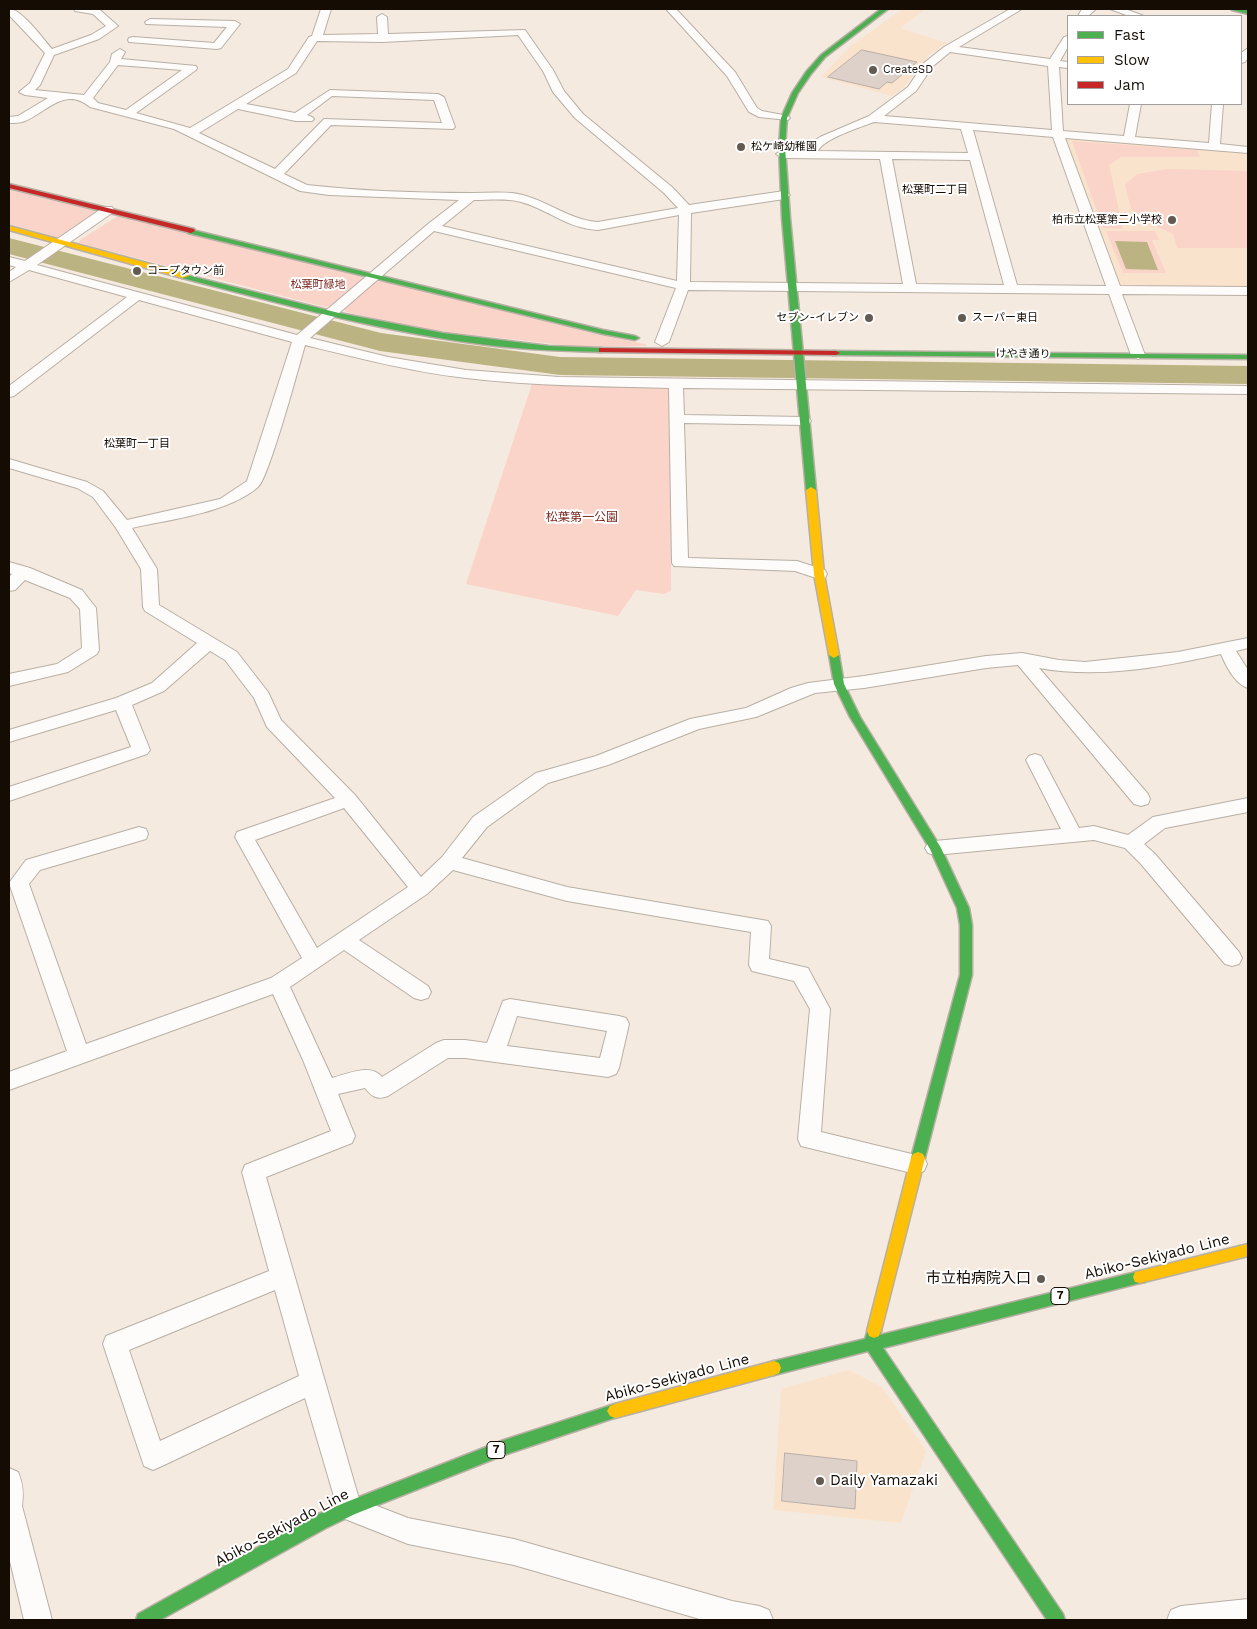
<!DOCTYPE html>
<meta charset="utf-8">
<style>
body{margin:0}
#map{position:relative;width:1257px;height:1629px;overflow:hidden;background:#f5eadf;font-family:"Work Sans",sans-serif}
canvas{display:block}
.frame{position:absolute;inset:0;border:10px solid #150c04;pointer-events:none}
.legend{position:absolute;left:1067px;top:15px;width:175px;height:90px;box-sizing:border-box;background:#fff;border:1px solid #a19e9b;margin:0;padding:6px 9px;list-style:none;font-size:15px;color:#150c04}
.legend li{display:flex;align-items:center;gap:10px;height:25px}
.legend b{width:25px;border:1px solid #a19e9b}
</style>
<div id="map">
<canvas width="1257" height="1629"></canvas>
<div class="frame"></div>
<ul class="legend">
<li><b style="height:6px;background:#4caf50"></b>Fast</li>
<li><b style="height:6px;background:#ffc107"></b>Slow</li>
<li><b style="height:6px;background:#c62828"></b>Jam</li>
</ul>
</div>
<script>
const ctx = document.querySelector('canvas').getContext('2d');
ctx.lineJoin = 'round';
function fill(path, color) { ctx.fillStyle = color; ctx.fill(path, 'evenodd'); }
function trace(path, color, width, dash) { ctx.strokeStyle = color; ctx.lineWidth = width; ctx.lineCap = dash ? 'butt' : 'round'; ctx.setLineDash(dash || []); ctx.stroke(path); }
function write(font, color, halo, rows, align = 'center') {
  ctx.font = font + ' "Work Sans","Noto Sans JP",sans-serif'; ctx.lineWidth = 4; ctx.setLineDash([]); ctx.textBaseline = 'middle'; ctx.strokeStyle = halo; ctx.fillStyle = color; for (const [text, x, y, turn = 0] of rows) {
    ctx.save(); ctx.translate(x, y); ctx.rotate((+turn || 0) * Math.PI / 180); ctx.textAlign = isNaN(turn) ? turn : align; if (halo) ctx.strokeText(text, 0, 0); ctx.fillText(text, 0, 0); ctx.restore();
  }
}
const built = new Path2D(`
 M903,9h23l-26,19 47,15 -17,11 -26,33 -12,9 -71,-19 29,-31z
 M1069,137l179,17v133l-128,-1 -56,-147z
 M849,1370l33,17 44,64 -25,72 -128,-13 8,-121z`);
const green = new Path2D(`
 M1072,141l125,9 3,7h-79l-12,8 14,64 -20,-1z
 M1167,169l81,2v77h-71l-4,-14 -22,-10 -20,-15 -6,-24 12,-11z
 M9,189l86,21 1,3 -33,23 -7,1 -47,-13z
 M118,216l244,60 1,3 -32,27 -6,1 -246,-64 1,-3z
 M1106,231h49l4,9h-7l14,33h-43z
 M382,281l218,54 45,9 2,2h-75l-152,-17 -74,-17 -2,-3 31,-27z
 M533,381l138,5v205l-7,3 -28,-4 -18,26 -152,-32z`);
const water = new Path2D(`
 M1115,241l32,1 11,28 -32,-1z`);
const river = new Path2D(`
 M9,238l372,95 179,24 688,9v18l-688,-9 -180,-24 -371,-97z`);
const building = new Path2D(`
 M862,50l55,12 -25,21 -5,-1 -8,7 -51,-12z
 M785,1453l72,8 -2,48 -73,-8z`);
const street = new Path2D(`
 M9,9c13,0 34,30 43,40l39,-14 15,-9 -13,-12 -18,-3 -1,-2 26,1 18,16 -19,13 -45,16 -14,30 -5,5 49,5 26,-33 2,-8 8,-5 5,3 -4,7 75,7 1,2 -1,2 -60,43 54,15 98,-59 21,-32 3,-1 9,-27h10l-8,26 55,-1 -1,-17 5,-3 5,3 1,17 137,-4 28,40 11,21 19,23 89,73 17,18 95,-14 6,4 -6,4 -93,14 -1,69 213,2 -23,-125 -98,-1 -6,-4 6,-4 24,1 4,-7 10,-7 49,-21 39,-29 16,-24 20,-16 66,-38h12l-63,38 91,12 14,-22 4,-1v11l-8,14 8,1v6l-9,-1 4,64 61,5 6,-32h11l-6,33 74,6 3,-39h11l-3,40 28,3v6l-183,-15 55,148 128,1v8l-126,-1 23,61 -7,4 -7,-4 -22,-61 -421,-4 -19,52 -7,4 -7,-4 21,-54 -242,-57 -124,107 78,19 78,13 93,7 689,9v8l-565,-6 1,27 120,2 5,1 2,3 -2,3 -5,1 -120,-2 4,135 109,3 28,9 2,4 -2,4 -6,1 -24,-8 -121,-5 -2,-3 -3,-175c-67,-2 -135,-2 -203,-10 -54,-6 -108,-20 -161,-33 -6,21 -36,133 -47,142 -30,26 -87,32 -126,41l25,41 2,36 78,47 31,40 13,28 74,75 66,82 21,-20 31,-40 63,-44 60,-17 94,-37 56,-11 45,-20 17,-5 56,-7 122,-20 36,-3 37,7 26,2 93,-10 70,-14v10l-12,3 12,19v18c-13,-4 -22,-22 -27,-34 -59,13 -122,25 -182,14l109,126 2,5 -2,5 -7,2 -7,-2 -116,-139 -32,3 -122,20 -49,5 -59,24 -57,12 -91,36 -60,18 -61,44 -25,31 105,29 201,34 3,5 -2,33 39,9 22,41 -9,123 103,25 3,7 -3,7 -8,3 -115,-28 -3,-7 12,-130 -16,-28 -42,-10 -3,-6 2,-33 -184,-31 -114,-31 -26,24 -68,46 69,46 3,6 -3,6 -7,2 -7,-2 -70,-48 -54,37 42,91c16,-4 38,-15 50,-1l54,-34 8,-3h21l22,3 16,-42 7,-2 109,17 7,2 3,6 -10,44 -3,6 -8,3 -143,-19h-17l-60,38c-11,4 -16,1 -23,-8l-27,6 17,42 -3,7 -86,34 93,322 49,19 106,21 218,62 27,5 10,4 4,10h-70l-189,-55 -106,-21 -68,-27 -35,-119 -143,68 -9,4 -9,-4 -41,-122 3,-8 163,-65 -27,-99 3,-7 86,-34 -28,-71 -30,-66 -264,96v-18l58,-21 -58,-168 17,-23 113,-33 7,2 2,5 -2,5 -106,31 -11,14 57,160 185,-66 31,-20 -67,-121 2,-5 98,-34 -68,-71 -13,-29 -29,-38 -15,-9 -46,40 -32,14 18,45 -3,4 -138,47v-14l122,-40 -15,-37 -107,32v-12l107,-32 36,-15 45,-40 -52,-32 -2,-4 -2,-38 -25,-41 -23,-31 -16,-9 -68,-20v-9l78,23 16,9 24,29 93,-21 27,-18 45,-139 -153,-42 -125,96 -5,1v-11l118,-89 -98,-27 -20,12v-10l7,-5 -7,-2v-8l16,4 79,-54h8l2,3 -2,3 -75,52 260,70 131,-111 31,-24 -130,-5 -29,-4 -126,-62 -84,-22c-25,-21 -43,5 -65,14 -5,2 -11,2 -16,2v-6l9,-1 30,-18 -23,-3 -6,-3 11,-9 15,-30 -36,-38zM518,35l25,36 10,21 22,26 89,75 14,15 -80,14c-31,-2 -54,-25 -86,-29 -14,-1 -28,0 -42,0 -53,0 -110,-2 -163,-8l-23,-11 47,-49 122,4 2,-2 -11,-30 -6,-3 -108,-4 -35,23 -49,-9 50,-31 21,-32 66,1zM950,52l98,14 4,64 -168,-14 32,-25 16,-24zM118,65l64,5 -56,40 -28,-7 -5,-5zM332,96l102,4 8,23 -118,-4 -49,50 -76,-36 39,-24 58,12h16l2,-2 -2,-2 -5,-2zM874,122l87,7 7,24 -150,-2c5,-12 43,-24 56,-29zM973,130l80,7 53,149 -89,-1zM892,159l78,1 34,125 -88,-1zM474,200c15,0 32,-2 47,2 29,8 44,26 77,28l81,-15 -2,66 -235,-55zM344,808l64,79 -91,61 -62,-108zM517,1016l90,15 -7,27 -93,-12zM275,1290l24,86 -139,65 -31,-91z
 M666,9h10l59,63 22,36 5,3 26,5 2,2 -2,2 -29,-3 -10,-5 -22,-36z
 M1082,9h14l-8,7h-10z
 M1110,9h15l19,7h-15z
 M150,19l85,2 5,3 -19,24 -4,1 -88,-7 -1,-2 1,-2 4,-1 81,6 13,-16 -81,-3 -1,-2z
 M1248,48v10l-3,4 -4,1v-10z
 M9,562l21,6 52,22 14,18 3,42 -2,4 -29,18 -59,14v-12l48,-10 25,-16 -2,-39 -10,-11 -45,-18 -10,10 -6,1v-14l3,-3 -3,-1z
 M1035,754l6,2 38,72 15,-2 34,9 25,-18 95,-19v14l-83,16 -21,16 11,10 84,98 3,6 -3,6 -7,2 -7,-2 -84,-100 -16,-16 -31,-8 -159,15 -7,-2 -3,-5 3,-5 7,-2 126,-12 -35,-69 3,-4z
 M9,1468l9,4c5,12 6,21 4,34l30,114h-28l-15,-63z
 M1248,1599v21h-81l4,-10 10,-4z`);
const fast = new Path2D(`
 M881,9h7l-63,48 -14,17 -13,19 -11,25 -2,29 5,71 26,272 -5,3 -5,-3 -24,-272 -3,-71 2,-29 11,-25 14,-21 15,-17z
 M1231,9l17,1v4l-16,-4z
 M188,229l415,101 32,6 4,2 -4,2 -32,-6 -415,-101z
 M182,274l157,39 104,20 106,13 53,2 4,2 -4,2c-35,-1 -71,-2 -106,-6 -106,-12 -210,-41 -314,-68z
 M833,351l415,4v4l-412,-4h-3z
 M834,652l5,3 5,29 16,33 81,131 28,60 3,17v50l-47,183 -2,4 -5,2 -5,-2 -2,-4 49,-183v-50l-3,-17 -27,-59 -80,-132 -16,-33 -5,-29z
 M1140,1271l5,1 2,5 -2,5 -5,1 -257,65 180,266 2,6h-18l-179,-269 -94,24 -5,-2 -2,-5 2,-5 5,-2 91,-22 4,-13 5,-2 5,2 2,5 -1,4z
 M615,1404l5,2 3,5 -3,5 -116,39 -149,59 -29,14 -166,92h-24l2,-6 176,-98 30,-13 160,-63z`);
const slow = new Path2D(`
 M9,226l179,48 1,2 -7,2 -173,-48z
 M811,487l5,3 8,84 15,81 -5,3 -5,-3 -15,-81 -8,-84z
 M918,1152l5,2 2,4 -44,173 -2,5 -5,2 -5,-2 -2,-5 44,-173 2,-4z
 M1248,1244v12l-108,27 -5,-1 -2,-5 2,-5 5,-1z
 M774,1361l5,2 2,5 -2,5 -5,2 -159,43 -5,-2 -3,-5 3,-5 5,-2z`);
const jam = new Path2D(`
 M9,184l185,45 1,2 -4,2 -182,-45z
 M599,348l237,3 4,2 -4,2 -234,-3h-3z`);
const markers = [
 [873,70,5,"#635a51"],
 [741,147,5,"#635a51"],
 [1172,220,5,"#635a51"],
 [137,271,5,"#635a51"],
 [869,318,5,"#635a51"],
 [962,318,5,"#635a51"],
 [1041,1279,5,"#635a51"],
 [820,1481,5,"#635a51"]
];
const farPoinames = [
 ["CreateSD",883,70],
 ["松ケ崎幼稚園",751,147],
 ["柏市立松葉第二小学校",1162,220,"right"],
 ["コープタウン前",147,271],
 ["セブン-イレブン",859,318,"right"],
 ["スーパー東日",972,318]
];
const farNeighbourhoodnames = [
 ["松葉町二丁目",935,190],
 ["松葉町一丁目",137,444]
];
const farParknames = [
 ["松葉町緑地",318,285]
];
const farStreetnames = [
 ["けやき通り",1023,354,1]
];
const shields = [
 [1060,1296,18],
 [496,1450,18]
];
const shieldNames = [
 ["7",1060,1296],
 ["7",496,1450]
];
const parkNames = [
 ["松葉第一公園",582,517]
];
const nearStreetnames = [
 ["Abiko-Sekiyado Line",1157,1257,-14],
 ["Abiko-Sekiyado Line",677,1378,-15],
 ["Abiko-Sekiyado Line",282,1528,-28]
];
const nearPoinames = [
 ["市立柏病院入口",1031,1279],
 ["Daily Yamazaki",830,1481,"left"]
];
fill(built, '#fae3cd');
fill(green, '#fad3c9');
fill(water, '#bcb382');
fill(river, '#bcb382');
fill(building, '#ddd1c9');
trace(building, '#baafa7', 1);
trace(street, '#b8afa5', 2);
trace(fast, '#b8afa5', 3);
trace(slow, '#b8afa5', 3);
trace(jam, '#b8afa5', 3);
fill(street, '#fefcfa');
fill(fast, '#4caf50');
fill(slow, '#ffc107');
fill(jam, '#c62828');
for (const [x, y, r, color] of markers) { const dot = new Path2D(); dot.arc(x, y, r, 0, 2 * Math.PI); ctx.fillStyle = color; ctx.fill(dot); trace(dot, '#fff', 2); }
write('11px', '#150c04', '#fff', farPoinames, 'left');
write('11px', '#150c04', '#fff', farNeighbourhoodnames);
write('11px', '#7d2a22', '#fff', farParknames);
write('11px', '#150c04', '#fff', farStreetnames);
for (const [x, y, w] of shields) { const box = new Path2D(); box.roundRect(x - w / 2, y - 8.5, w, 17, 4); ctx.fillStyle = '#fff'; ctx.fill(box); trace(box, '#150c04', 1); }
write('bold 11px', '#150c04', null, shieldNames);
write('12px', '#7d2a22', '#fff', parkNames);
write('15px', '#150c04', '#fff', nearStreetnames);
write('15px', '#150c04', '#fff', nearPoinames, 'right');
</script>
